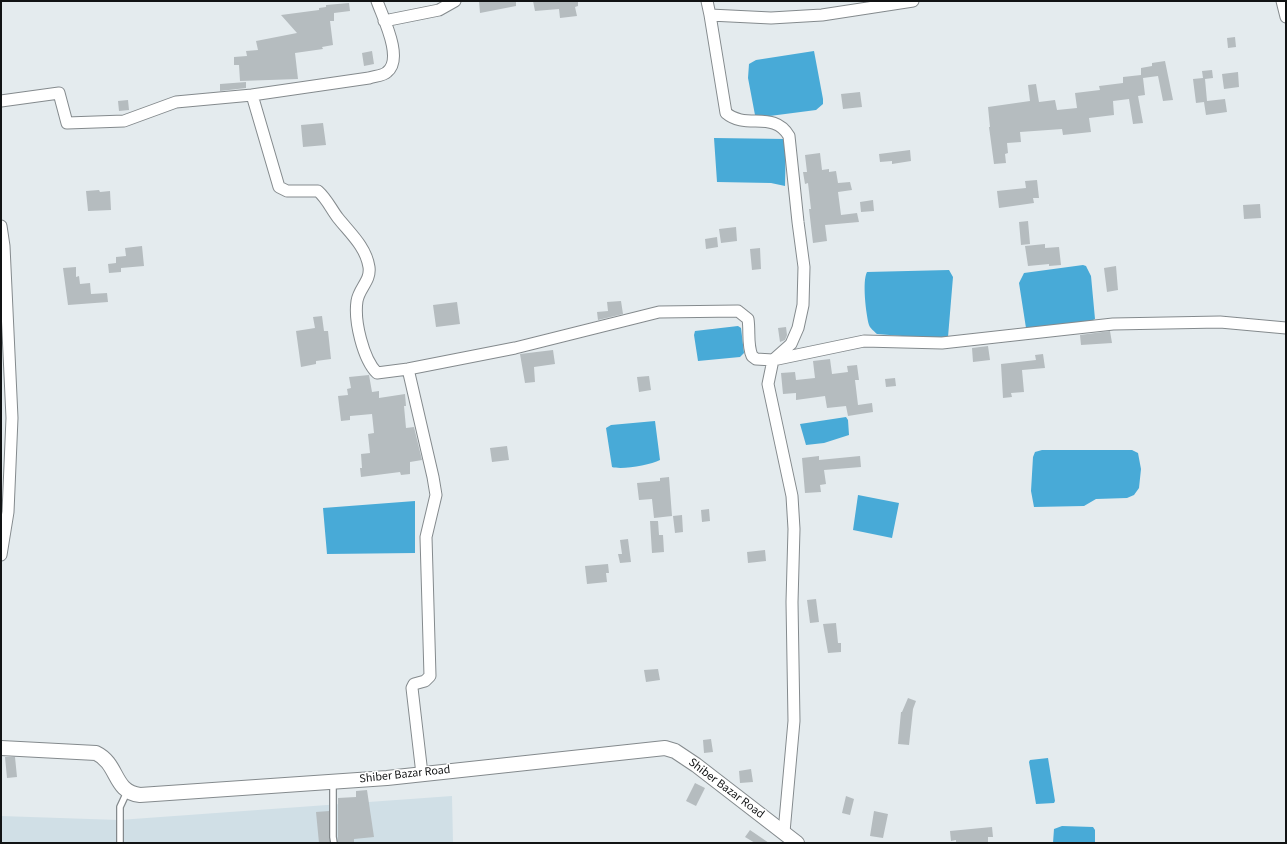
<!DOCTYPE html>
<style>
body{margin:0}
#map{position:relative;width:1287px;height:844px;overflow:hidden;background:#e4ebee;font-family:"Source Sans 3",sans-serif}
canvas{display:block}
.frame{position:absolute;inset:0;border:2px solid #111314;pointer-events:none}
</style>
<div id="map">
<canvas width="1287" height="844"></canvas>
<div class="frame"></div>
</div>
<script>
const ctx = document.querySelector('canvas').getContext('2d');
ctx.lineJoin = 'round';
function fill(path, color) { ctx.fillStyle = color; ctx.fill(path, 'evenodd'); }
function trace(path, color, width, dash) { ctx.strokeStyle = color; ctx.lineWidth = width; ctx.lineCap = dash ? 'butt' : 'round'; ctx.setLineDash(dash || []); ctx.stroke(path); }
function write(font, color, halo, rows, align = 'center') {
  ctx.font = font + ' "Source Sans 3",sans-serif'; ctx.lineWidth = 3; ctx.setLineDash([]); ctx.textBaseline = 'middle'; ctx.strokeStyle = halo; ctx.fillStyle = color; for (const [text, x, y, turn = 0] of rows) {
    ctx.save(); ctx.translate(x, y); ctx.rotate((+turn || 0) * Math.PI / 180); ctx.textAlign = isNaN(turn) ? turn : align; if (halo) ctx.strokeText(text, 0, 0); ctx.fillText(text, 0, 0); ctx.restore();
  }
}
const built = new Path2D(`
 M452,796l1,47h-452v-27l118,4z`);
const water = new Path2D(`
 M814,51l9,48v5l-7,6 -54,7 -7,-2 -7,-37 1,-14 7,-4z
 M714,138l72,1 -1,47 -14,-3 -54,-1z
 M1083,265l3,1 5,10 4,43 -4,2 -61,8 -4,-1 -7,-45 5,-10z
 M949,270l4,7 -5,60 -8,2 -63,-5c-2,-2 -7,-6 -8,-9 -3,-11 -7,-44 -2,-53z
 M738,326l3,2 3,25 -4,4 -42,4 -4,-26 1,-4z
 M846,417l2,3 1,15 -25,8 -18,2 -6,-21z
 M655,421l5,39c-10,5 -38,10 -48,7l-6,-39 5,-3z
 M1042,450h90l6,3 3,16 -2,19 -5,7 -7,3 -31,1 -12,7 -50,1 -3,-16 2,-34 2,-5z
 M858,495l41,8 -7,35 -39,-8z
 M415,501v52l-88,1 -4,-46z
 M1048,758l7,43 -1,2 -18,1 -7,-42 1,-2z
 M1062,826l31,1 2,3v13h-42l1,-14z`);
const building = new Path2D(`
 M479,1h37v5l-36,7z
 M533,1h45v5l-3,1 2,9 -17,2 -1,-9 -24,2z
 M349,3l1,8 -16,2v8h-4l3,24 -11,2 1,2 -28,4 3,26 -58,2 -1,-16h-5v-8l13,-1 -1,-5 12,-1 -2,-9 41,-8 -16,-18 38,-5v-2l7,-1v-2z
 M1235,37l1,10 -8,1 -1,-10z
 M372,51l2,13 -10,2 -2,-13z
 M1165,61l8,39 -10,1 -5,-25 -15,2 2,17 -7,1 5,27 -10,1 -4,-25 -16,2 1,14 -25,3 2,14 -28,3 -1,-6 -42,3 1,10 -14,1 1,10 -3,1 1,9 -12,1 -5,-37h1l-2,-20 42,-6 -2,-16 8,-1 3,18 16,-2 2,10 20,-2 -2,-15 25,-3 -1,-4 24,-3v-6l18,-2v-7l11,-2v-3z
 M1212,70l1,8 -8,1 2,22 18,-2 2,13 -21,3 -2,-13 -8,1 -3,-24 10,-1 -1,-7z
 M1238,72l1,15 -15,2 -2,-15z
 M246,82v6l-26,3v-7z
 M860,92l2,15 -19,2 -2,-15z
 M128,100l1,10 -10,1 -1,-10z
 M323,123l3,22 -23,2 -2,-22z
 M910,150l1,11 -19,3v-3l-12,1 -1,-8z
 M820,153l2,17 7,-1v3l7,-1 2,12 12,-1 2,8 -14,2 3,23 16,-2 2,9 -34,3 2,16 -14,2 -4,-34h2l-3,-26 -3,1 -2,-12h4l-2,-17z
 M1037,180l2,18h-6l1,5 -35,5 -2,-17 29,-3 -1,-7z
 M99,190l1,2 10,-1 1,19 -23,1 -2,-20z
 M873,200l1,11 -13,1 -1,-10z
 M1260,204l1,14 -17,1 -1,-14z
 M1028,221l2,23 -9,1 -2,-23z
 M736,227l1,14 -16,2 -2,-14z
 M717,237l1,10 -12,2 -1,-10z
 M1045,244v4l14,-1 2,18 -12,1v-2l-21,2 -3,-20z
 M142,246l2,20 -23,2v4l-12,1 -1,-9 8,-1v-6l10,-1 -1,-8z
 M760,248l1,21 -9,1 -2,-21z
 M1116,266l2,24 -11,2 -3,-24z
 M76,267v10l3,-1 1,8 10,-1 1,11 16,-1 1,9 -40,3 -5,-37z
 M621,301l2,13 -25,6 -1,-8 11,-1 -1,-9z
 M457,302l3,22 -24,3 -3,-22z
 M322,316l2,15h4l3,28 -15,2v3l-15,3 -5,-36 19,-3 -2,-11z
 M786,327l1,8 -2,5 -5,2 -2,-14z
 M1110,331l2,12 -31,2 -1,-10z
 M988,346l2,14 -17,2 -1,-14z
 M553,350l2,14 -21,3 1,15 -10,1 -5,-29z
 M1043,354l2,14 -23,2 2,22 -13,1 1,4 -9,1 -2,-34 35,-4 -1,-5z
 M830,359l2,15 16,-2 -1,-6 10,-1 2,15h-4l3,25 14,-2 1,9 -25,4 -2,-10 -19,2 -2,-12 -29,4v-7l-13,1 -2,-21 14,-1 1,8 19,-2 -2,-17z
 M369,375l3,17 7,-1v7l26,-4 1,12h-2l2,22 8,-1 8,33 -12,2v12l-9,1 -1,-3 -39,5 -1,-9h2l-1,-14 9,-1 -2,-19 6,-1 -2,-19 -22,2v4l-9,1 -3,-25 10,-1 -1,-6 4,-1 -2,-11z
 M649,376l2,14 -12,2 -2,-15z
 M895,378l1,8 -10,1 -1,-8z
 M507,446l2,14 -17,2 -2,-14z
 M819,456v4l41,-4 1,11 -37,3 2,14 -6,1 1,7 -16,1 -3,-35z
 M669,477l3,39 -18,2 -2,-19 -13,1 -2,-17 23,-2v-3z
 M709,509l1,12 -8,1 -1,-12z
 M682,515l1,17 -8,1 -2,-17z
 M650,521h8l1,14h4l1,17 -12,1z
 M628,539l3,23 -11,1 -2,-9h4l-2,-14z
 M765,550l1,11 -18,2 -1,-11z
 M608,564l1,9h-3l1,9 -20,2 -2,-18z
 M816,599l3,23 -9,1 -3,-23z
 M836,623l2,20h3v9l-13,1 -5,-29z
 M658,669l2,11 -14,2 -2,-12z
 M908,698l8,3 -3,8 -4,36 -11,-1 3,-32h1z
 M711,739l2,13 -9,1 -1,-13z
 M5,757h10l2,20 -10,1z
 M751,769l2,13 -13,1 -1,-12z
 M695,783l10,5 -9,18 -10,-5z
 M367,790l7,47 -20,2v4h-16v-45l18,-1v-6z
 M846,796l8,3 -4,16 -8,-2z
 M329,811l1,32h-11l-3,-31z
 M874,811l14,3 -5,24 -13,-2z
 M992,827l1,10h-5v6h-32v-3l-5,1 -1,-10z
 M750,830l19,13h-14l-10,-6z`);
const service = new Path2D(`
 M333,782v55l1,6
 M120,843v-36l7,-15`);
const minor = new Path2D(`
 M707,1l3,14 61,3 51,-3 91,-14
 M1282,1l4,16
 M710,15l16,98c20,17 48,-3 63,23l9,86 6,45 -1,38 -5,23 -7,16 -18,16 -5,24 24,112 2,33 -2,73 2,119 -10,111
 M384,21l55,-11 16,-9
 M252,95l117,-17c6,-2 14,-2 18,-6 17,-13 -4,-54 -10,-71
 M1,101l58,-8 8,30 57,-2 52,-19 76,-7 27,92 8,4h31c9,8 13,18 20,27 12,15 28,29 31,49 2,14 -10,21 -12,34 -3,20 6,58 20,72l31,-4 107,-21 144,-36 79,-1 10,8c2,13 -1,25 4,37l4,3 17,1 91,-19 78,2 171,-19 107,-2 66,6
 M1,226l3,20 8,172 -4,94 -7,43
 M408,369l25,108 3,18 -10,42 4,139 -5,5 -11,3 -2,4 10,86`);
const tertiary = new Path2D(`
 M1,748l95,5c23,11 17,39 44,42l247,-17 278,-30 10,3 21,14 101,78`);
const streetNames = [
 ["Shiber Bazar Road",405,775,-6],
 ["Shiber Bazar Road",726,789,37]
];
fill(built, '#d0dfe6');
fill(water, '#48aad7');
fill(building, '#b5bcbf');
trace(service, '#848a8d', 8);
trace(minor, '#848a8d', 13);
trace(tertiary, '#848a8d', 16);
trace(service, '#fff', 5.5);
trace(minor, '#fff', 11);
trace(tertiary, '#fff', 14);
write('12px', '#111314', '#fff', streetNames);
</script>
